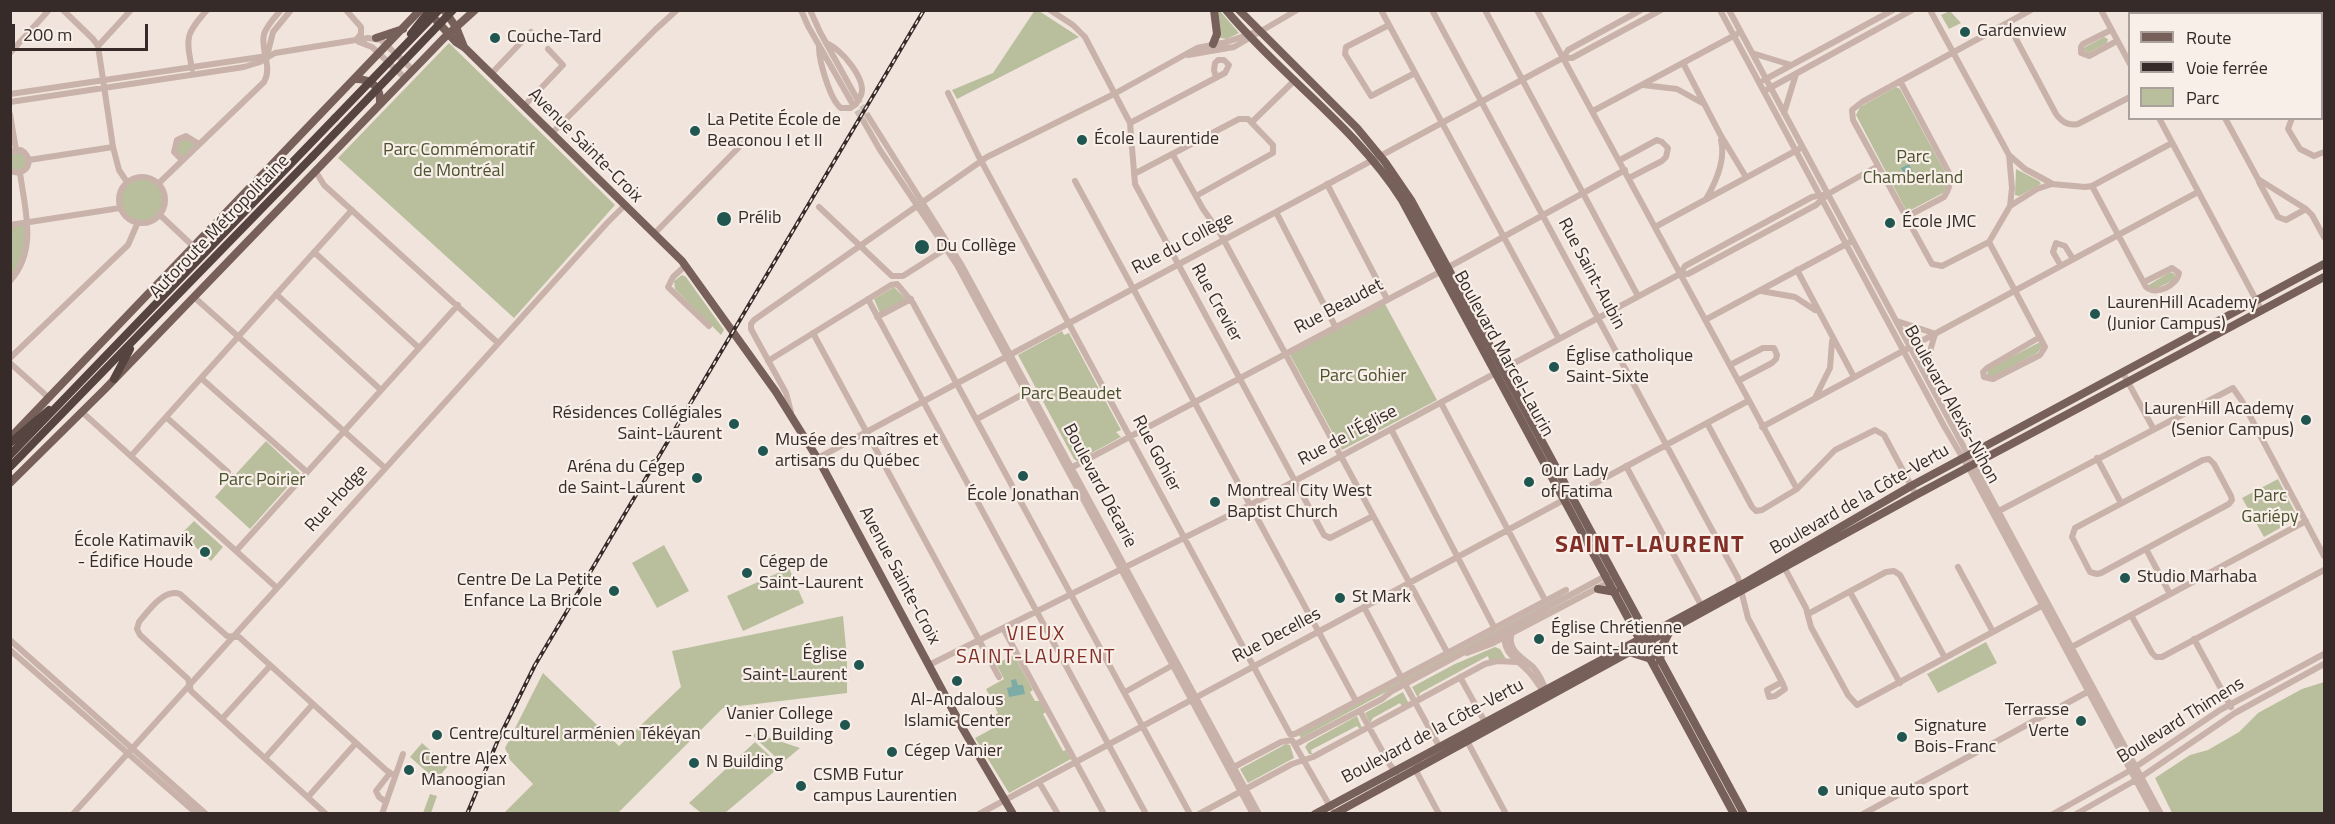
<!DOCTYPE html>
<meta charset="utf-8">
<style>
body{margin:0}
#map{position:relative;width:2335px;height:824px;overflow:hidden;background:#f1e4dc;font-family:"Titillium Web",sans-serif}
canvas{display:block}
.frame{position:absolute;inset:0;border:12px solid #362b28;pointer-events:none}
.legend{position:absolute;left:2128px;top:12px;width:195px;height:108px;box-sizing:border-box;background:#f8efe9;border:2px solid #aaa19c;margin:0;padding:8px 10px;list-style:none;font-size:18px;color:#362b28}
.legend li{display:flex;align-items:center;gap:12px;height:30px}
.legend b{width:30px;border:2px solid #aaa19c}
.scale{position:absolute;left:12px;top:24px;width:136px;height:27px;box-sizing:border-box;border:3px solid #362b28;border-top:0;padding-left:8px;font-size:18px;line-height:21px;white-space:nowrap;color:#362b28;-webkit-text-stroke:4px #f8efe9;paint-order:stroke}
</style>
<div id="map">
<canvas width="2335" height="824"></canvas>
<div class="frame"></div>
<ul class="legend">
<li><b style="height:8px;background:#77605a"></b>Route</li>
<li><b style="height:8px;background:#362b28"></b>Voie ferrée</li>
<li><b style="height:16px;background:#b9bf9d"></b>Parc</li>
</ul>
<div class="scale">200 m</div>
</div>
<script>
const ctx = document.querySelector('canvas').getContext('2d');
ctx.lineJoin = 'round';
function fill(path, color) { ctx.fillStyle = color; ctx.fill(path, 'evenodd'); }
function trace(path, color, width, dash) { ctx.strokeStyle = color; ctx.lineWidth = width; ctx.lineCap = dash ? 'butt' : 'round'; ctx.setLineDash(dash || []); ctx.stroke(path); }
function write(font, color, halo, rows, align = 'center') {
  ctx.font = font + ' "Titillium Web",sans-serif'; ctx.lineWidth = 4.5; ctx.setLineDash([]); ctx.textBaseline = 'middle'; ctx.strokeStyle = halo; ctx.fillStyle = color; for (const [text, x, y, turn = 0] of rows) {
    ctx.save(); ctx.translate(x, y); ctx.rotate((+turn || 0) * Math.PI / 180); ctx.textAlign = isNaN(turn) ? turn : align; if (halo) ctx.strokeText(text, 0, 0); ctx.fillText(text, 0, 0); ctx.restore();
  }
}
const green = new Path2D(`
 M1035,10l4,1 40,26 -122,62 -5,-9 41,-17z
 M1216,11h4l19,22 -12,6 -7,-1z
 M1950,11l11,12 -12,6 -8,-14z
 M2104,37l4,2 -1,4 -19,10 -5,-3 2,-3z
 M449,43l166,162 -101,113 -176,-160z
 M1896,87l4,2 46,85 1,12 -4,7 -34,18 -3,-1 -50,-95 4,-8z
 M183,137l16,7 -17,16 -8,-12z
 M14,150l13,5 -1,14 -15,2 -1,-19z
 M2016,169l23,12 2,3 -22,12 -4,-1z
 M119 200a23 23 0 1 1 46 0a23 23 0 1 1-46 0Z
 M27,223l1,17 -17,41v-56z
 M2170,272l5,2 -1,6 -19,9 -8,-3z
 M682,275l4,2 38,53 -3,5 -46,-46 -1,-8z
 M894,287l12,12 -26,14 -6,-14z
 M1385,304l52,96 -95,50 -53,-97z
 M1062,331l2,4 5,-2 52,97 -5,2 5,5 -44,24 -3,-2 -56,-104z
 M2040,342l2,5 -5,6 -45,24 -5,-1 1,-7z
 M266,441l34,32 -50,56 -35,-32 16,-18 -2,-2 4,-4 2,2z
 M2278,479l20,39 -34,19 -22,-39z
 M194,521l29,26 -12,14 -30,-27z
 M664,545l25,46 -32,17 -25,-45z
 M789,568l15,35 -61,28 -16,-35z
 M1565,595l-264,143 -2,-3 262,-139z
 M843,616l4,42v35l-124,15 -105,105h-114l29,-29 -23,-24 -5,-12 38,-75 76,73 62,-59 -9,-36z
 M1986,642l11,21 -59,30 -11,-19z
 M1495,647l5,2 6,10 -17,1 -1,-4 -68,37 -2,5 -6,-11 43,-23z
 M1014,655l19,35 -3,2 5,9h5l6,11 -3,2 20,37 3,-1 5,9 -62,34 -34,-55 22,-12 -5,-9 6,-4 -12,-24 18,-10 -8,-15z
 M2324,682v131h-152l-17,-35 35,-23 18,-5 31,-18 19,-19 44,-24z
 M1403,692l6,12 -7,3 -2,-4 -27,15 -3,5 -5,-10z
 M1357,716l5,12 -2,1 -3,-3 -46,24 1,4h-3l-4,-7 3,-4z
 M755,733l45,15 -18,15 -29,-27z
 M755,742l26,24 -56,47h-24l-12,-10z
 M422,743l26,23 -12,14 -26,-23z
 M1286,744l4,1 4,13 -46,25 -8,-14z
 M430,794l7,2 -6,17h-8z`);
const water = new Path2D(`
 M1909,164l8,16 -8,4 -8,-16z
 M1016,679l2,6h5l2,9 -16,3 -2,-9 5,-1 -1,-7z`);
const minorTunnel = new Path2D(`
 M857,98l11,18
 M852,103l12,19`);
const minor = new Path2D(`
 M63,10l30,29 5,7 15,101 6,23 8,12
 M346,10l15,17v7l-5,6
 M801,10l7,16 44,77
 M810,10l10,22 36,65
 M1050,10l23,15 12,12 45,86 5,61 189,351 6,3 43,-22
 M1381,10l178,329
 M1432,10l306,568 10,40 34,64 3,7 -10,7 -6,1 -2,-7 15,-8
 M1485,10l153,286
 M1537,10l260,479
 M1720,10l224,416 27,46 183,342
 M1729,10l432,804
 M1930,10l79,145 16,14 26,14
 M2031,10l-169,92 -10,8 1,10 79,144 10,2 47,-24 21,-36 27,-17 15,-5 33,3 7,-1 80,-43
 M2101,10l29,54
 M2167,10l2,4
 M2174,14l5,-4
 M2250,14l2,-4
 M2305,14l1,-4
 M2008,24l48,90c6,8 12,12 22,10l52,-27
 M1389,25l-43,22 -1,7 26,42 44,-23
 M2111,30l-28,14 -2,3v6l8,3 28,-15
 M359,42l13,5 33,31
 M826,43c15,5 41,37 35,52
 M98,46l33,-36
 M819,47c0,14 11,53 22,61h9
 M10,53l39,-43
 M1752,53l39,12
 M1188,55l46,-8 63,-37
 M267,56l6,-24 18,-22
 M1563,58l5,-8 73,-40
 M1683,63l37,71 26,43
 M192,69c-6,-32 -7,-34 15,-59
 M491,74l40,-42
 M1764,80l129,-70
 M1900,81l50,94c1,9 -1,15 -6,22l-38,20
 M1643,85l34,4 27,15
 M1768,89l144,-79
 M948,93l30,62 312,579h5l271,-144
 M10,94l257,-38
 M10,102l234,-35 16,-5 15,-9 93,-15 13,2 32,30
 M524,106l39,-41 -15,-16
 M2322,109l2,5
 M1593,111l144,-77
 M1784,113l12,-39
 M10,114l6,36
 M868,116l93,148 298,550
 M2159,118l103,193
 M2225,118l33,61 48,30 6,6 12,22
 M2292,118l-4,11 12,20 14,7 10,-4
 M864,122l16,28 77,115 296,549
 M1252,122l43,-42
 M1130,123l95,-50 4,-8 -5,-5h-6l-3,3 -1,7 2,7
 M552,133l104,-104 21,-19
 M10,152l11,-2c15,9 6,28 -11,21
 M1173,155l30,54 17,24 227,419
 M2009,155l3,33 -2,18
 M29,160l84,-13
 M182,160l-8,-8 3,-12 9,-4 13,8
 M1620,160l37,-20 5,2 6,6 -2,9 -4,4 -33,17
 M316,172l8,13 174,158
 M1134,174l105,-55h9l25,26v8l-77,43
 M119 200a23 23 0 1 1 46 0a23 23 0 1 1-46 0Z
 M1075,181l281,520
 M2259,182l19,35 8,3 20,-11
 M158,184l106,-102c9,-16 -4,-31 0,-48 3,-9 10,-16 17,-24
 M1327,184l60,115
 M2092,186l54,101c9,9 31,-1 33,-14l-7,-5 -28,14
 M1706,199c10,-17 20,-39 15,-59
 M819,207l73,69h11l44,-28
 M1276,212l59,114
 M159,214l35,33
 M10,225l110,-17
 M1655,227l144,-78
 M654,234l94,-96
 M1989,242l56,105 -5,8 -47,24 -9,-2 -1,-5 4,-4 53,-31
 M314,252l105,96
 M685,266l-12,11 -5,10 41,39
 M2061,266l-8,-14 3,-9 9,3 8,13
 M1797,270l57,107
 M1680,274h8l128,-69 12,-11 50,-28
 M10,281c28,-31 15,-71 10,-108
 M1761,291l34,6 20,13
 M276,294l105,96
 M194,297l191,171
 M868,299l278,515
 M877,317l34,-18
 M1705,320l145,-78
 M1897,321l39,13
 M813,333l186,344
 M10,358l118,-113 10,-23
 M768,361l123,-76 6,-1 16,19 277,511
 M10,363l39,35
 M1730,365l33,-17h11l3,7 -1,4 -4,4 -34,18
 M1924,372l11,-38
 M2123,373l30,55
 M201,378l106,94
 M1816,396l14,-28 2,-27
 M1441,403l104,197
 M82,412l195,176
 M791,412l-5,-19 -35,-64v-5l3,-4 233,-163 127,-63 83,-46 30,-6 31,-11
 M166,417l62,55
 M977,419l48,-26
 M1707,423l45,84 4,4 6,-1 35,-21 38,-39 40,-20 9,5 32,60
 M1762,427l436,-235
 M1391,429l103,198
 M131,456l221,-246
 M818,458l739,-397 6,-3h9l89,-48
 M2097,458l24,45
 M2209,459l5,5 17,32 1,4 -3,4 -128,69 -4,1 -7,-2 -18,-35 3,-9 128,-68z
 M1626,466l75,139
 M1071,468l365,-194 189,-104
 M1995,513l238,-125 9,13 82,155
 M2146,549l24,45
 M236,551l222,-246
 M1783,565l23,43 5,19 37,68 9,10 188,-101
 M1958,567l35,65
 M1850,592l50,91
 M1364,607l37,70
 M1808,614l78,-42 8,-1 6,4 45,83
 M2131,615l21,38 4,4h6l162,-87
 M1003,628l101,186
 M1512,632c-6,18 10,25 21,35 7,8 11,17 14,27
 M1506,633c-6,19 12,27 22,38 7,7 11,16 18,23
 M2194,639l37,68
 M10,640l196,174
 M2070,648l236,-127
 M10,650l187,164
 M1467,653l24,-9 120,-63
 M929,665l321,-160 430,-231 5,-8 127,-69 16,-3
 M1460,677l25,45
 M1405,684l34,62
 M1125,692l48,-27
 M1360,711l30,54 6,7
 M222,719l48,-53
 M1466,739l40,75
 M1296,744l86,-45 10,-8 221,-119
 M1420,757l-5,12 24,45
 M265,758l48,-54
 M1234,767l47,-25 11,-2 39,68
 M1039,782l19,32
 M308,797l48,-54
 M386,802l-7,-5 -3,-6 14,-18
 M73,814l534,-591 18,-18
 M326,814l-135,-123 -3,-12 -48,-44 -3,-6 2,-7c9,-11 25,-34 41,-28l47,42 12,1 147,133 9,6
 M382,814l21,-60
 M979,814l769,-413
 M1199,814l93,-50 21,-7 172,-93 12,-3 19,1
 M1863,814l228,-124
 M2053,814l78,-44 89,-60 104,-56
 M2076,814l65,-37 94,-64 89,-49`);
const major = new Path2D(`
 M444,10l12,17 8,20
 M1226,10c56,67 129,116 176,190l332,614
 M1239,10l118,118 28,34 26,38 333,614
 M436,20l20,22 8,5 218,214 94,131 45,72 142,265 50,85
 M376,38l27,-9
 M1213,44l4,-10 -3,-24
 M356,79c16,0 25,9 24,24
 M10,438l410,-428
 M10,483l95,-94 339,-351 31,-28
 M1598,589l17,3
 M1629,652l22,7
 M1660,661l2,-15 8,-15
 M1315,814l433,-233 163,-95 413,-222
 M1334,814l582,-319 408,-218`);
const highway = new Path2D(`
 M114,379l16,-30
 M10,443l39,-33
 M10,455l325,-337
 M10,467l302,-310`);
const rail = new Path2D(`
 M467,814l31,-74 37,-75 389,-655`);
const minorBridge = new Path2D(`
 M850,108l6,-4 5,-9`);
const highwayBridge = new Path2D(`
 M411,34l19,-24
 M335,118l104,-108
 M312,157l141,-147`);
const markers = [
 [1965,32,6,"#205550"],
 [495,38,6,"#205550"],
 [695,131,6,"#205550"],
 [1082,140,6,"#205550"],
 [724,219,8,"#205550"],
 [1890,223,6,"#205550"],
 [922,247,8,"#205550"],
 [2095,314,6,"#205550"],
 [1554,367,6,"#205550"],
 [2306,420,6,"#205550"],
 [734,424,6,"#205550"],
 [763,451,6,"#205550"],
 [1023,476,6,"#205550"],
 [697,478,6,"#205550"],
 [1529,482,6,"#205550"],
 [1215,502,6,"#205550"],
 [205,552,6,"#205550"],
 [747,573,6,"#205550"],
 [2125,578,6,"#205550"],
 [614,591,6,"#205550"],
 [1340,598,6,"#205550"],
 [1539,639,6,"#205550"],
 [859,665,6,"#205550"],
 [957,681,6,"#205550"],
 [2081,721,6,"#205550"],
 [845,725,6,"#205550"],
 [437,735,6,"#205550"],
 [1902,737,6,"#205550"],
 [892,752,6,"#205550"],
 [694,763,6,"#205550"],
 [409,770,6,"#205550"],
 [801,786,6,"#205550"],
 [1823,791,6,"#205550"]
];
const poiNames = [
 ["Gardenview",1977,32],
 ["Couche-Tard",507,38],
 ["La Petite École de",707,121],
 ["Beaconou I et II",707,142],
 ["École Laurentide",1094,140],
 ["Prélib",738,219],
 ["École JMC",1902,223],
 ["Du Collège",936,247],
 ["LaurenHill Academy",2107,304],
 ["(Junior Campus)",2107,325],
 ["Église catholique",1566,357],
 ["Saint-Sixte",1566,378],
 ["LaurenHill Academy",2294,410,"right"],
 ["(Senior Campus)",2294,431,"right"],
 ["Résidences Collégiales",722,414,"right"],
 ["Saint-Laurent",722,435,"right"],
 ["Musée des maîtres et",775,441],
 ["artisans du Québec",775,462],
 ["Aréna du Cégep",685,468,"right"],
 ["de Saint-Laurent",685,489,"right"],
 ["Our Lady",1541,472],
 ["of Fatima",1541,493],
 ["Montreal City West",1227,492],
 ["Baptist Church",1227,513],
 ["École Jonathan",1023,496,"center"],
 ["École Katimavik",193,542,"right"],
 ["- Édifice Houde",193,563,"right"],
 ["Cégep de",759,563],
 ["Saint-Laurent",759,584],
 ["Studio Marhaba",2137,578],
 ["Centre De La Petite",602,581,"right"],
 ["Enfance La Bricole",602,602,"right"],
 ["St Mark",1352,598],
 ["Église Chrétienne",1551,629],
 ["de Saint-Laurent",1551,650],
 ["Église",847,655,"right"],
 ["Saint-Laurent",847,676,"right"],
 ["Al-Andalous",957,701,"center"],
 ["Islamic Center",957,722,"center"],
 ["Terrasse",2069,711,"right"],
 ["Verte",2069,732,"right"],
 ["Vanier College",833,715,"right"],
 ["- D Building",833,736,"right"],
 ["Signature",1914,727],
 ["Bois-Franc",1914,748],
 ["Centre culturel arménien Tékéyan",449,735],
 ["Cégep Vanier",904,752],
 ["Centre Alex",421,760],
 ["Manoogian",421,781],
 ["N Building",706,763],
 ["CSMB Futur",813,776],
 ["campus Laurentien",813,797],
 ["unique auto sport",1835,791]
];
const streetNames = [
 ["Avenue Sainte-Croix",585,146,45],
 ["Autoroute Métropolitaine",220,227,-46],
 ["Rue du Collège",1183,244,-28],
 ["Rue Saint-Aubin",1591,274,62],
 ["Rue Crevier",1216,303,61],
 ["Rue Beaudet",1339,307,-28],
 ["Boulevard Marcel-Laurin",1503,354,61],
 ["Boulevard Alexis-Nihon",1951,405,61],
 ["Rue de l'Église",1348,436,-28],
 ["Rue Gohier",1156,454,62],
 ["Boulevard Décarie",1099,486,62],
 ["Rue Hodge",337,499,-48],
 ["Boulevard de la Côte-Vertu",1860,500,-30],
 ["Avenue Sainte-Croix",899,576,62],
 ["Rue Decelles",1277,636,-28],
 ["Boulevard Thimens",2181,721,-32],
 ["Boulevard de la Côte-Vertu",1433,732,-28]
];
const parkNames = [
 ["Parc Commémoratif",459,151],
 ["de Montréal",459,172],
 ["Parc",1913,158],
 ["Chamberland",1913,179],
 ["Parc Gohier",1363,377],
 ["Parc Beaudet",1071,395],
 ["Parc Poirier",262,481],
 ["Parc",2270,497],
 ["Gariépy",2270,518]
];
const neighbourhoodNames = [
 ["VIEUX",1036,635],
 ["SAINT-LAURENT",1036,658]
];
const districtNames = [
 ["SAINT-LAURENT",1650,546]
];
fill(green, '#b9bf9d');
fill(water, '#7daca7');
trace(minorTunnel, '#ccbfb8', 6, [6, 3]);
trace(minor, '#c8b2a9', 6);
trace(major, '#77605a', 8);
trace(highway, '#564440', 8);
trace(rail, '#362b28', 4);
trace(rail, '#f8efe9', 1.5, [4.5]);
trace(minorBridge, '#c8b2a9', 6);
trace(highwayBridge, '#564440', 8);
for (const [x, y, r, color] of markers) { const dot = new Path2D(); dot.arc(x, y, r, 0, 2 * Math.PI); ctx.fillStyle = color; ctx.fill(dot); trace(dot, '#f8efe9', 2); }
write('18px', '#362b28', '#f8efe9', poiNames, 'left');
write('18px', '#362b28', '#f8efe9', streetNames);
write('18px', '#4b522e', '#f8efe9', parkNames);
ctx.letterSpacing = '1.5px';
write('20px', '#802e26', '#f8efe9', neighbourhoodNames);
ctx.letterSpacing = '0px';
ctx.letterSpacing = '1.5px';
write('bold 24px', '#802e26', '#f8efe9', districtNames);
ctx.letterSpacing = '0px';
</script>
